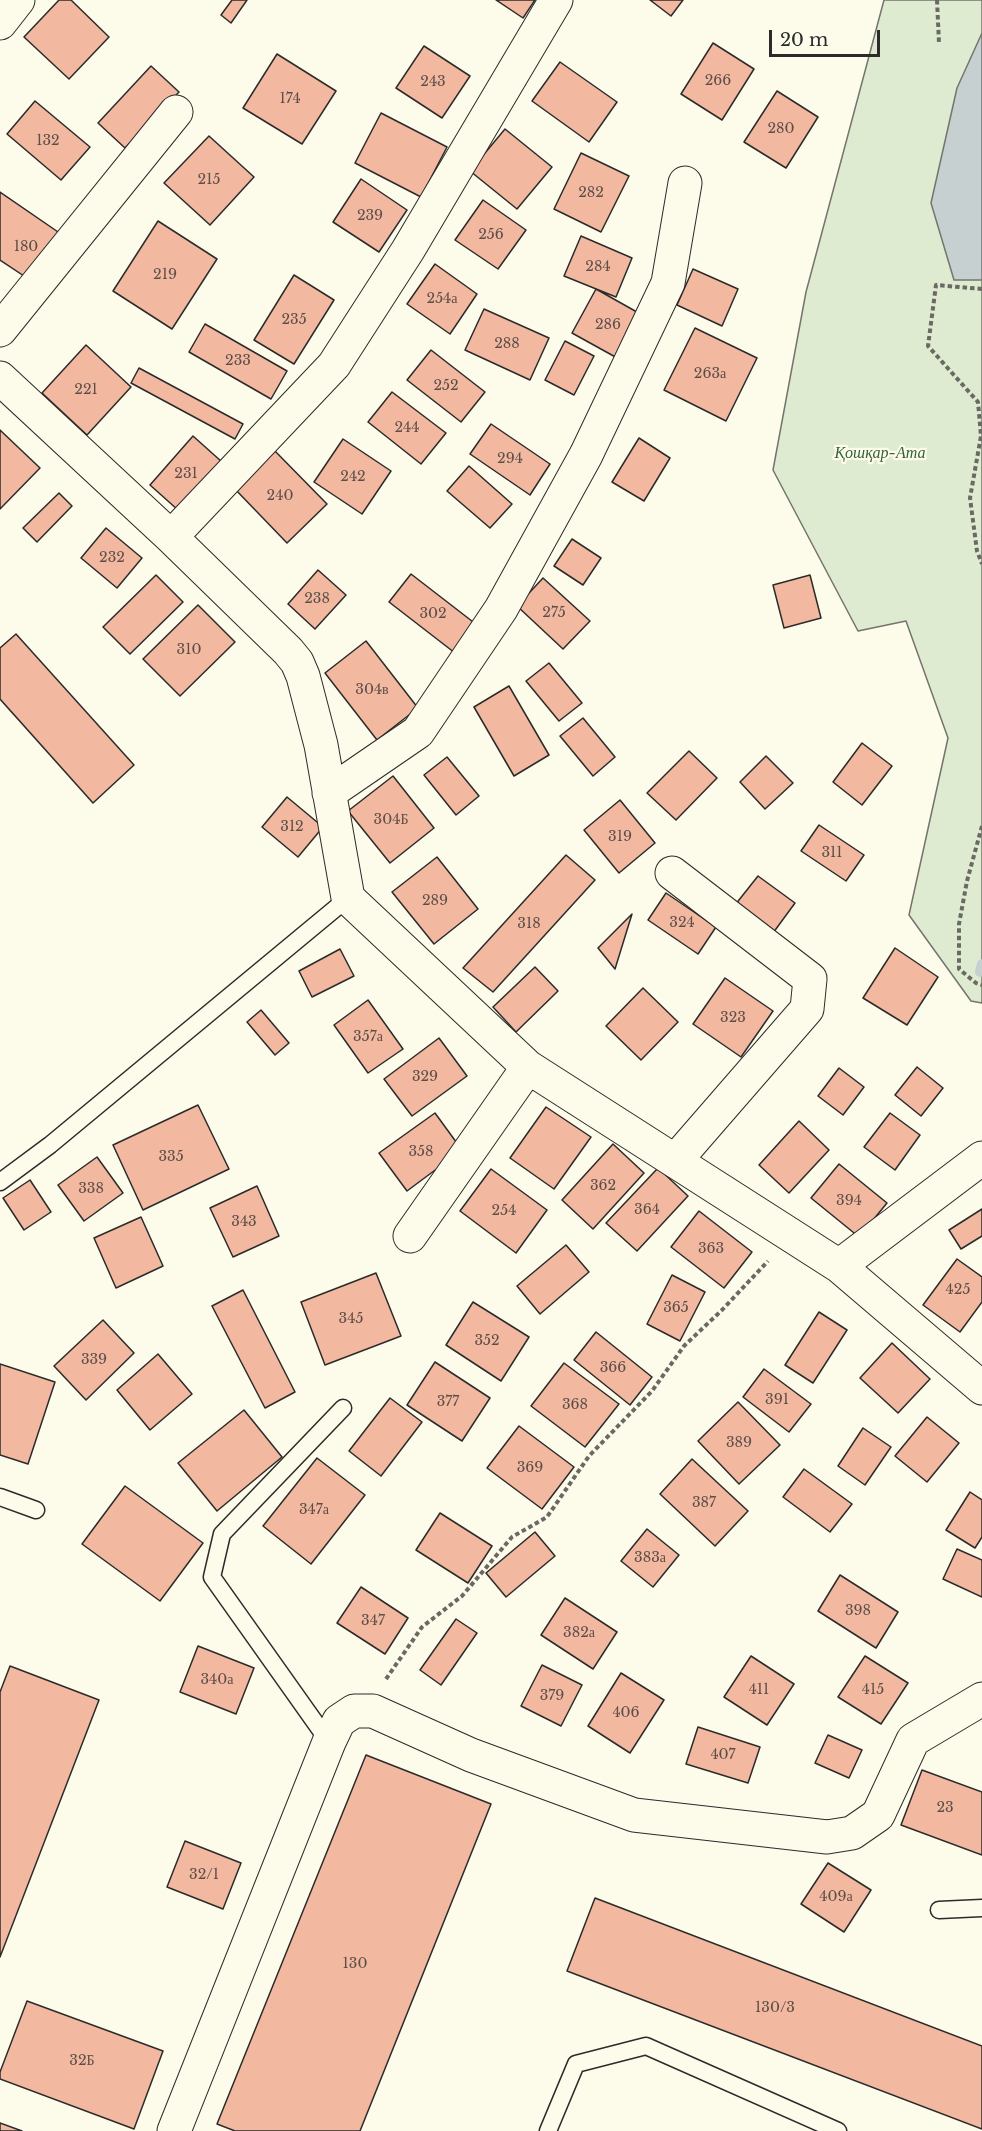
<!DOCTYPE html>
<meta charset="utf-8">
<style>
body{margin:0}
#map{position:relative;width:982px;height:2131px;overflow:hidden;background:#fdfbea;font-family:"Libre Baskerville",serif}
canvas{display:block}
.scale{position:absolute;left:769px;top:30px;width:111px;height:27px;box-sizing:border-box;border:3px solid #2b2b2b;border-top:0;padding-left:8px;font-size:18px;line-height:21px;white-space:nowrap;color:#2b2b2b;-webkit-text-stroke:4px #fdfbea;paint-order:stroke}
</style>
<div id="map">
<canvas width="982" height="2131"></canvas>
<div class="scale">20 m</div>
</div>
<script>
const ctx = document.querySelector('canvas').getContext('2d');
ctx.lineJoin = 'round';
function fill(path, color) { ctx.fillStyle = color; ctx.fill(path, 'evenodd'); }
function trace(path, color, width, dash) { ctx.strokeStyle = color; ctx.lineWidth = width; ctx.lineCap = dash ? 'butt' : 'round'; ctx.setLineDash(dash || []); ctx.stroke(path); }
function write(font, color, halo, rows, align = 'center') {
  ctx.font = font + ' "Libre Baskerville",serif'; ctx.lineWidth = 4.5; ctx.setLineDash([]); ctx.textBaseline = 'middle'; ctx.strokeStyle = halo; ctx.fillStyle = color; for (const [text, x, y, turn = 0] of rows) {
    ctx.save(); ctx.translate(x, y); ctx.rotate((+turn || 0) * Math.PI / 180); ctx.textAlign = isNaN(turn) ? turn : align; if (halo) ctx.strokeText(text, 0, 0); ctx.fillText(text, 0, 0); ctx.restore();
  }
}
const green = new Path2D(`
 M884,0h98v1003l-11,-2 -62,-86 39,-177 -42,-117 -48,10 -85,-161 33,-178z`);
const water = new Path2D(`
 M982,33v247h-28l-23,-77 26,-115z`);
const stream = new Path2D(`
 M980,972l2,-8`);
const building = new Path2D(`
 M59,0h12l38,37 -40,42 -45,-42z
 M232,0h15l-16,23 -10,-8z
 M496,0h39l-12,18z
 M650,0h33l-12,16z
 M713,43l41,26 -32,51 -41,-26z
 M424,46l46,30 -28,42 -46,-30z
 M277,54l59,37 -34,53 -59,-36z
 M560,62l57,40 -28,40 -57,-41z
 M151,66l28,26 -54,56 -27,-25z
 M777,91l41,26 -32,51 -42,-26z
 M35,101l55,46 -29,33 -54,-46z
 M381,113l66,34 -26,50 -66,-34z
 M505,129l47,38 -35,42 -47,-38z
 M209,136l45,41 -44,48 -46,-42z
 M581,153l48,23 -28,56 -47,-23z
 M361,179l46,31 -28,42 -46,-30z
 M0,192l61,42 -31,46 -30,-20z
 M483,200l43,30 -28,39 -43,-29z
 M158,221l59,38 -45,70 -59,-38z
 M581,236l51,22 -16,39 -52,-21z
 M435,264l42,30 -27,40 -43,-30z
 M693,269l45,20 -16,37 -45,-21z
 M294,275l40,25 -40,64 -40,-24z
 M596,289l48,27 -25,43 -47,-26z
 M484,309l65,29 -19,42 -65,-30z
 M205,324l82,47 -16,28 -82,-47z
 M695,328l62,30 -31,63 -62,-31z
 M565,341l29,15 -20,39 -29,-15z
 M86,345l45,42 -44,48 -45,-42z
 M431,350l54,42 -24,30 -54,-42z
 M139,368l104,56 -8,15 -104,-56z
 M392,392l54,41 -25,31 -53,-42z
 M491,424l59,40 -20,31 -60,-41z
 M0,430l40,38 -40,41z
 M193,436l29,26 -44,48 -28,-25z
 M639,438l31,20 -26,43 -32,-19z
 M343,439l48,32 -29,43 -48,-32z
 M272,448l55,56 -40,39 -54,-56z
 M469,466l43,38 -22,24 -43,-37z
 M59,493l13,13 -35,36 -14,-14z
 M106,528l36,30 -25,30 -36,-30z
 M572,539l29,19 -18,27 -29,-19z
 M318,570l28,25 -31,34 -27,-25z
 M411,574l66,51 -22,28 -66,-51z
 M156,575l27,27 -53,52 -27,-27z
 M810,575l11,43 -37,10 -11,-43z
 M543,578l47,43 -27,28 -46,-43z
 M198,605l37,37 -55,54 -37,-37z
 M16,634l118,131 -41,38 -93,-104v-51z
 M366,641l52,67 -41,32 -52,-67z
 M549,663l33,40 -23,18 -33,-40z
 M509,686l40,69 -35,21 -40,-69z
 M583,718l32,39 -22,19 -33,-40z
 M862,743l30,23 -30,39 -29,-23z
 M689,751l28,27 -41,42 -29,-27z
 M766,756l27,27 -28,26 -25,-27z
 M447,757l32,39 -23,19 -32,-40z
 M393,776l41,52 -44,35 -42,-52z
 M287,797l36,30 -25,30 -36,-30z
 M620,800l35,43 -36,30 -35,-43z
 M819,825l45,30 -18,26 -45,-30z
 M566,855l29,25 -102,112 -30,-24z
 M437,857l41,52 -44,35 -42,-52z
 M758,876l37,27 -22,30 -38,-28z
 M666,893l50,34 -18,27 -50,-34z
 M632,914l-17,55 -17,-21z
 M895,948l43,29 -31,48 -44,-27z
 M340,949l14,27 -42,21 -13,-26z
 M535,967l23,24 -42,41 -23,-25z
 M725,978l48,33 -32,46 -48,-33z
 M643,988l35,34 -37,38 -35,-34z
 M368,1000l35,49 -35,24 -34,-48z
 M261,1010l28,33 -14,12 -28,-33z
 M439,1038l28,38 -55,40 -28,-37z
 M917,1067l26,21 -22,28 -26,-21z
 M839,1068l25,19 -21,28 -25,-19z
 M198,1105l31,64 -86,41 -30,-65z
 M546,1107l45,30 -37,52 -44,-31z
 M435,1113l27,37 -55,41 -28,-38z
 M890,1113l30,22 -25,35 -31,-23z
 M799,1121l30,29 -40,43 -30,-28z
 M613,1144l31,29 -51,56 -31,-29z
 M97,1157l26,36 -39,28 -26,-36z
 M839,1164l48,39 -28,34 -48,-39z
 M658,1168l30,28 -51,55 -31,-28z
 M491,1169l56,41 -31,43 -56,-42z
 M30,1180l21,32 -27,18 -21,-32z
 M257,1186l22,50 -46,21 -23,-49z
 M982,1209v27l-21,13 -12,-19z
 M699,1211l53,41 -28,36 -53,-41z
 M141,1217l22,49 -47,22 -22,-50z
 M566,1245l23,27 -49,42 -23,-28z
 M957,1259l25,18v25l-22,30 -37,-27z
 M376,1273l25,63 -76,29 -24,-63z
 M672,1275l33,17 -25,49 -33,-17z
 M243,1290l52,102 -30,16 -53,-102z
 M473,1302l56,35 -28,44 -55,-36z
 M819,1312l28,18 -34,53 -28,-18z
 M103,1320l31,33 -48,47 -32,-34z
 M596,1332l56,45 -22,28 -56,-45z
 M892,1343l38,36 -32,34 -38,-35z
 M158,1354l34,40 -42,36 -33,-40z
 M435,1362l55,36 -28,43 -55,-36z
 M564,1363l55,41 -34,43 -54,-41z
 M0,1364l55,18 -27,82 -28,-9z
 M764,1369l47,35 -22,28 -46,-35z
 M390,1398l32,24 -41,54 -32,-25z
 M738,1402l42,43 -41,39 -41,-43z
 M244,1410l38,47 -65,54 -39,-48z
 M927,1417l32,26 -32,39 -32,-26z
 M519,1426l55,41 -32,42 -55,-41z
 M863,1428l28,19 -26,38 -27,-19z
 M317,1458l48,37 -54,69 -48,-38z
 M692,1459l56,52 -33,35 -55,-52z
 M804,1469l48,35 -22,28 -47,-35z
 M125,1486l78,57 -43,58 -78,-57z
 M970,1492l12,8v37l-7,11 -29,-18z
 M440,1513l52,33 -24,37 -52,-33z
 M647,1529l32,26 -26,32 -32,-26z
 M535,1532l20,24 -49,41 -20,-24z
 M957,1549l25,11v37l-39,-18z
 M840,1575l58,37 -22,36 -58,-37z
 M361,1587l47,31 -23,36 -48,-31z
 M565,1598l52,34 -24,37 -52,-34z
 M456,1619l21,14 -36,52 -21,-15z
 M198,1646l56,22 -18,46 -56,-22z
 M751,1656l43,28 -27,41 -43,-28z
 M865,1656l43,27 -27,41 -43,-27z
 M542,1665l40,20 -21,41 -40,-20z
 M10,1666l89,34 -99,257v-265z
 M621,1673l43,27 -34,53 -42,-27z
 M698,1727l62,20 -12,36 -62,-19z
 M828,1735l34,15 -13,28 -34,-15z
 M366,1755l125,49 -131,327h-125l-18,-7z
 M922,1770l60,22v63l-81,-30z
 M185,1841l56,22 -18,46 -56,-22z
 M828,1863l43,27 -27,42 -43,-28z
 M595,1898l387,148v83l-415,-158z
 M27,2001l136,50 -29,78 -134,-50v-7z
 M0,2123l22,8h-22z`);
const path = new Path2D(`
 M937,0l2,43
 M982,289l-46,-4 -8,61 50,56 3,34 -11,62 7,53 5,13
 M982,826l-15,55 -8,43v45l17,14 6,2
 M386,1679l36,-52 40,-31 50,-59 35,-20 42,-61 63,-65 32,-45 38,-36 46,-49`);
const service = new Path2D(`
 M0,1182l50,-37 298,-247
 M0,1497l36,13
 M329,1742l-117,-165 10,-43 121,-126
 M939,1910l43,-2
 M548,2131l28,-67 70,-18 192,85`);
const minor = new Path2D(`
 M0,23l18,-23
 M0,330l176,-218
 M0,378l171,159 117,114 9,11 6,14 18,69 27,153 180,169 311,199 143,122
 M171,537l163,-172 74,-115 148,-250
 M329,793l89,-61 83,-123 85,-154 82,-172 17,-100
 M672,873l138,106 -3,30 -132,152
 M410,1236l118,-169
 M839,1266l143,-108
 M174,2131l155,-389 10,-21 15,-10h19l98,44 163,60 193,22 25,-4 26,-18 35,-75 69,-41`);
const numberNames = [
 ["266",718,81],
 ["243",433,82],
 ["174",290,99],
 ["280",781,129],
 ["132",48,141],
 ["215",209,180],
 ["282",591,193],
 ["239",370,216],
 ["256",491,235],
 ["180",26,247],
 ["284",598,267],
 ["219",165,275],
 ["254а",442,299],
 ["235",294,320],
 ["286",608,325],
 ["288",507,344],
 ["233",238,361],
 ["263а",710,374],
 ["252",446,386],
 ["221",86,390],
 ["244",407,428],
 ["294",510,459],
 ["231",186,474],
 ["242",353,477],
 ["240",280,496],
 ["232",112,558],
 ["238",317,599],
 ["275",554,613],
 ["302",433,614],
 ["310",189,650],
 ["304в",372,690],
 ["304Б",391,820],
 ["312",292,827],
 ["319",620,837],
 ["311",832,853],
 ["289",435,901],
 ["324",682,923],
 ["318",529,924],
 ["323",733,1018],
 ["357а",368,1037],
 ["329",425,1077],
 ["358",421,1152],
 ["335",171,1157],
 ["362",603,1186],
 ["338",91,1189],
 ["394",849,1201],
 ["364",647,1210],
 ["254",504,1211],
 ["343",244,1222],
 ["363",711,1249],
 ["425",958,1290],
 ["365",676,1308],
 ["345",351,1319],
 ["352",487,1341],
 ["339",94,1360],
 ["366",613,1368],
 ["391",777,1400],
 ["377",448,1402],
 ["368",575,1405],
 ["389",739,1443],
 ["369",530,1468],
 ["387",704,1503],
 ["347а",314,1510],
 ["383а",650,1558],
 ["398",858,1611],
 ["347",373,1621],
 ["382а",579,1633],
 ["340а",217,1680],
 ["411",759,1690],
 ["415",873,1690],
 ["379",552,1696],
 ["406",626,1713],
 ["407",723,1755],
 ["23",945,1808],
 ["32/1",204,1875],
 ["409а",836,1897],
 ["130",355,1964],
 ["130/3",775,2008],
 ["32Б",82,2061]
];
const parkNames = [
 ["Қошқар-Ата",880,453]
];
fill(green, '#deebd1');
trace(green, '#74746e', 1.5);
fill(water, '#c7d0d0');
trace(water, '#74746e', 1.5);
trace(stream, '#c7d0d0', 10);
fill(building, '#f2b8a0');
trace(building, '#2b2b2b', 1.5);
trace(service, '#2b2b2b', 19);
trace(minor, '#2b2b2b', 35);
trace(path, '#6a6964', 4, [4.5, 3]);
trace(service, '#fdfbea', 16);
trace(minor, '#fdfbea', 33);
write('14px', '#5d4e48', null, numberNames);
write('italic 16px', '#34623c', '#fdfbea', parkNames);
</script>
